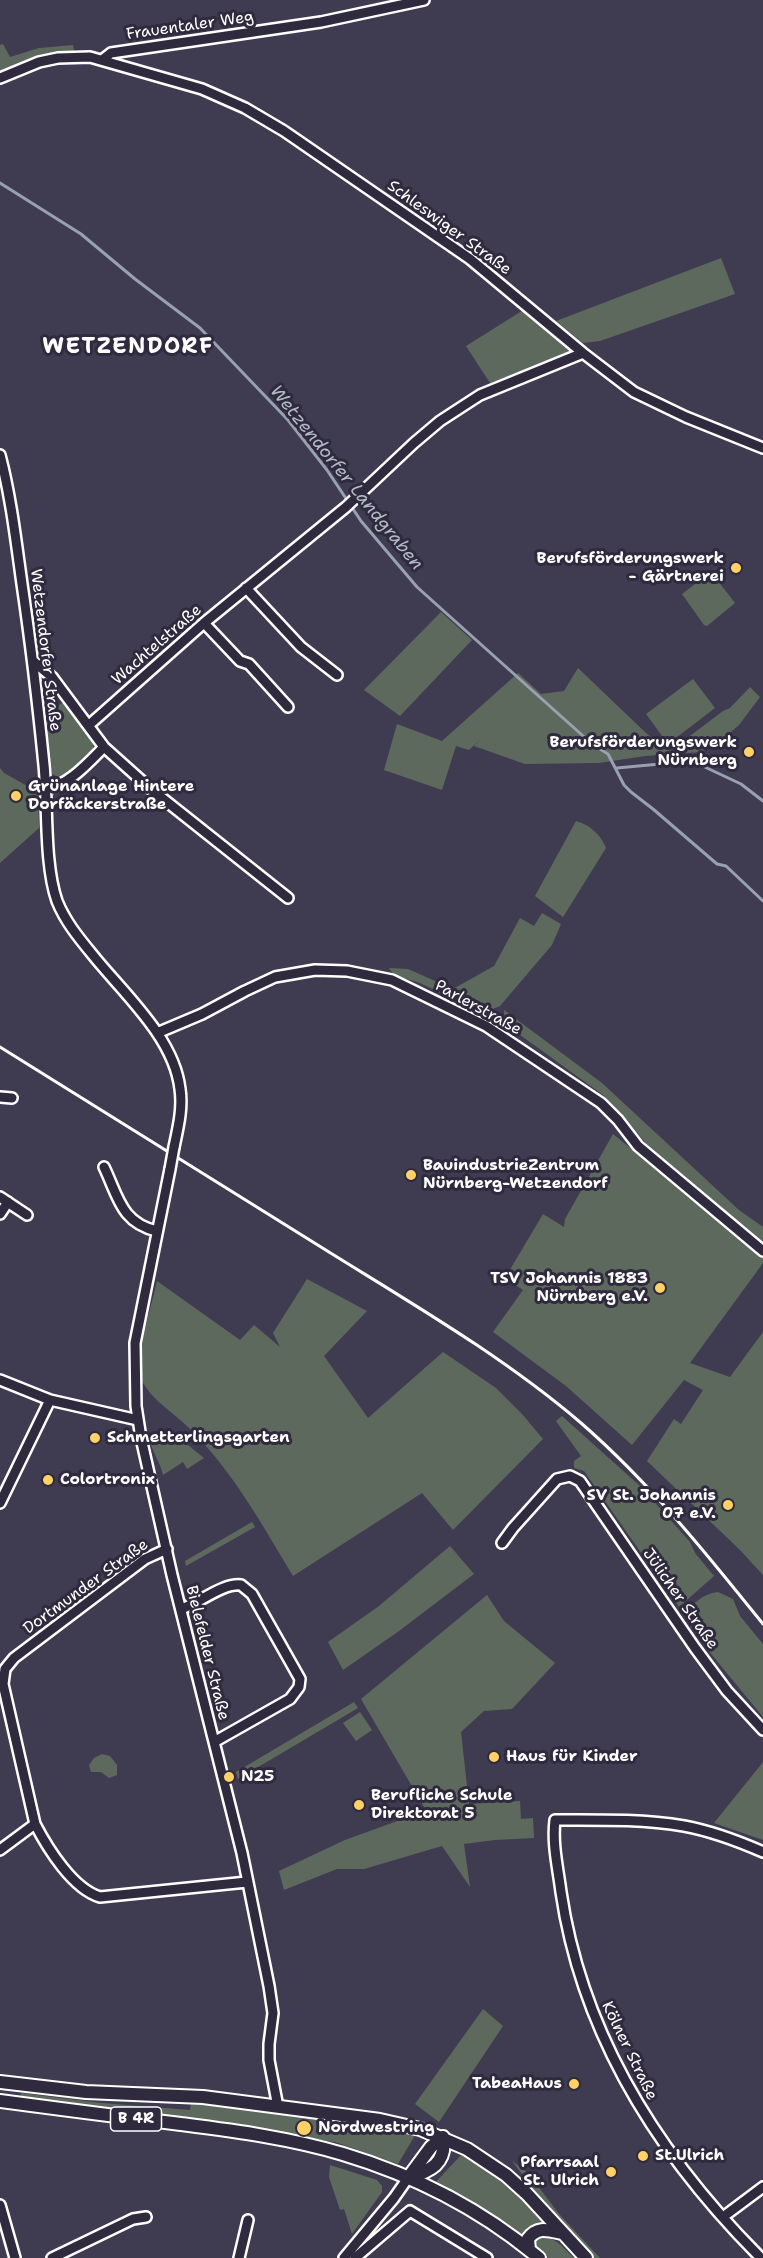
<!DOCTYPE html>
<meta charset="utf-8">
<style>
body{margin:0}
canvas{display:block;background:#3f3b50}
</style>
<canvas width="763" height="2258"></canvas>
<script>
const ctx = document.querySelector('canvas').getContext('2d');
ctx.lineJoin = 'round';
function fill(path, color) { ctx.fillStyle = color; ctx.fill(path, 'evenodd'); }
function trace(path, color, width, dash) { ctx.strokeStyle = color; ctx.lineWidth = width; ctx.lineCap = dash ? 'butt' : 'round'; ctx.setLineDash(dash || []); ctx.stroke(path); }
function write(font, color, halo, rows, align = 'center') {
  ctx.font = font + ' "Shantell Sans",sans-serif'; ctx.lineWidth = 6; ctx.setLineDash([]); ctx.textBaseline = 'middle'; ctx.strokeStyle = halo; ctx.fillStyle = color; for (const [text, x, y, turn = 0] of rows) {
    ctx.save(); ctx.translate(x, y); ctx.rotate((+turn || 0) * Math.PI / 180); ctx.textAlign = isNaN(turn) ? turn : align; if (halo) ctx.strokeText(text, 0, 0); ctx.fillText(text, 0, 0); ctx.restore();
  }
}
const green = new Path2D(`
 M3,44l7,13 29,-9 34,-3 1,6c-26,2 -48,10 -72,20h-2v-26z
 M721,258l14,36 -135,47 -17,2 -27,-22z
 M525,309l50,42 -85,32 -24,-37z
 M711,572l24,31 -28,23 -3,-1 -22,-31z
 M441,612l31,28 -72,76 -36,-26z
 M578,668l68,65 24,18 53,-40 7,-3 20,-21 10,10 -21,28 -16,14 -22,13 -56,4 -46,7 -74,1 -51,-18 8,-8 -13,12 -13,-4 -14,44 -58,-20 13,-46 45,17 76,-68 23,21 23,-3z
 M693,679l22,29 -47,36 -22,-30z
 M64,701l28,37 2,6c-2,14 -23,28 -36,33l-6,-3 -7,-64 5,-1v-5l6,4z
 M0,768l4,5 34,19 1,36 -39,35z
 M576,821c14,4 25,14 30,27l-43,69 -28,-21z
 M542,913l19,11 -9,21 -52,61 -17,7 -63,-30 -26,-8 -5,-7 19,1 45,20 41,-23 26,-48 14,8z
 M504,1010l98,73 137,127 24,17v17l-111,-93 -30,-37 -19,-19 -98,-71z
 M613,1134l150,122v7l-73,100 40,14 33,-45v243l-23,-25 -93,-89 27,-42 7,5 22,-34 -19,-10 -52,65 -66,-59 -73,-54 30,-42 -18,-12 38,-64 21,13 1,-8z
 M307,1279l60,32 -43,45 44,62 75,-66 53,36 26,26 21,25 -90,91 -31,-37 -129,83c-32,-53 -59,-103 -103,-147 -13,-14 -46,-34 -49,-53 -4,-29 10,-67 16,-95l83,59 14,-15 26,22 -7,-14z
 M562,1416l78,70 50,56 5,11 19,23 -35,31 -95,-136 -10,-3v-7l7,-5 -25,-35z
 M172,1432l32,26 -17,11 -4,-7 -20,13c-3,-13 -10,-22 -14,-36z
 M252,1522l3,5 -69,39 -1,-5z
 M450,1546l24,28 -75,57 -56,39 -15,-28 51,-36z
 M718,1592l15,7 7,17 23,28v73l-51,-62 -28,-40c10,-12 18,-21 34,-23z
 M487,1595l17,26 51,42 -43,46 -28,2 -23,21 8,72 51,-3 1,18 12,-1 1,20 -39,2 -31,4 6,43 -28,-41 -78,23h-27l-53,21 -5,-19 66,-31 77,-28 1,2 4,-2 -66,-113z
 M354,1702l4,6 -120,71 -2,-7z
 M360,1712l12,18 -16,11 -13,-18z
 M102,1754l8,2 7,9v10l-8,3 -8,-6h-10l-2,-7 5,-7z
 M763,1762v78l-49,-17z
 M483,2009l20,17 -64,96 -24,-18z
 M21,2093l81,10 88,7 1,-9 186,23 40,8 -19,32 -63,-22 -315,-43z
 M461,2155l54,34 38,40c-15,-7 -23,-4 -32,9l-88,-53z
 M512,2161l16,12 31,41 41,44h-6l-57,-64z
 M330,2165l47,15 5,6v6l-30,42 -8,-25 -4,1 -11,-33z
 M538,2235c17,2 24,11 36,23h-29l-12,-10v-9z`);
const stream = new Path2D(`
 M0,183l81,51 54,45 65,49 88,92 39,50 34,51 56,66 175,157 16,10 16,31 7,7 22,17 64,55 9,2 37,35
 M617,768l75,-7 49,23 22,17`);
const minor = new Path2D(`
 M102,60l9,-7 210,-31 103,-22
 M0,78l39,-16 19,-4 32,-1 112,32 43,19 39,23 186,128 113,94 51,39 52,25 77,31
 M0,455c11,42 16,86 22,129 9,61 16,121 22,181 4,40 0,99 13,136 8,20 21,36 35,53 31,39 82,83 88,135 3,19 -2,39 -6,58
 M246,588l55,59 36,28
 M204,623l36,38 9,3 39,43
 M33,661l19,16 52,70 48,43 136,108
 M89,725l115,-102 142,-116 68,-64 26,-22 40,-26 103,-42
 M46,789c23,-4 42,-26 58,-42
 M157,1033l45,-19 43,-23 30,-14 40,-7 32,1 45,9 94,46 115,77 17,17 20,26 125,105
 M0,1097l12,1
 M104,1167c14,29 17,56 53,64
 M170,1169l-35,174 1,63 5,32 31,137 70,278 27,133 4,27 -4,31v16l9,47
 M0,1197l27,18
 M0,1214l8,-12
 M0,1380l50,20 88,20
 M0,1503l50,-103
 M502,1543l11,-15 44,-49 13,-3 10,5 115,167 32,43 36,39
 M167,1549l-22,10 -131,99 -9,11 -2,15 32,140c13,25 38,65 65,73l147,-15
 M181,1609c19,-6 41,-26 60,-24l11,9 48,85 -1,8 -9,12 -76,43
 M0,1850l35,-26
 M0,2205l15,53
 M723,2217l40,-30
 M52,2258l81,-39 13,-2
 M239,2258l9,-38
 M344,2258l50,-60 14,-20
 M355,2258l55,-47 77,47
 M761,2258c-101,-101 -179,-223 -200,-366 -3,-24 -9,-48 -6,-72 43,0 87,-1 129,6 27,5 54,15 79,26`);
const major = new Path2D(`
 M0,2082l86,10 117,5 177,23 40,9 47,20 39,26 21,19 59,64
 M0,2101c60,8 121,16 181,23 54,7 109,14 162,30 70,21 139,56 196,104
 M408,2178c22,-7 39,-14 35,-41
 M408,2178l23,-31 12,-10
 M529,2250l-1,-11c9,-13 20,-9 34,-6`);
const rail = new Path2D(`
 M0,1047c112,70 225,140 337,210 84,52 169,102 244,166 69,60 125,130 182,201`);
const minorBridge = new Path2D(`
 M170,1169l4,-22`);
const markers = [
 [736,568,6,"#ffd166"],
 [749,752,6,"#ffd166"],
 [16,796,6,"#ffd166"],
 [411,1175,6,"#ffd166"],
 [660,1288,6,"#ffd166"],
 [95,1438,6,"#ffd166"],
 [48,1480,6,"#ffd166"],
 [728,1505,6,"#ffd166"],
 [494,1757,6,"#ffd166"],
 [229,1777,6,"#ffd166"],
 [359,1805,6,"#ffd166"],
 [574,2084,6,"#ffd166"],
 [304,2128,8,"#ffd166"],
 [643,2156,6,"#ffd166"],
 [611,2172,6,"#ffd166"]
];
const shields = [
 [136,2119,51]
];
const shieldNames = [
 ["B 4R",136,2119]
];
const streetNames = [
 ["Frauentaler Weg",190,26,-8],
 ["Schleswiger Straße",449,228,36],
 ["Wachtelstraße",157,645,-41],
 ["Wetzendorfer Straße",45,650,83],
 ["Parlerstraße",478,1008,29],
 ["Dortmunder Straße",86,1587,-36],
 ["Jülicher Straße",680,1599,55],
 ["Bielefelder Straße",207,1653,76],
 ["Kölner Straße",629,2051,64]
];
const poiNames = [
 ["Berufsförderungswerk",724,559,"right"],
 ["- Gärtnerei",724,577,"right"],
 ["Berufsförderungswerk",737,743,"right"],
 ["Nürnberg",737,761,"right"],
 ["Grünanlage Hintere",28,787],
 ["Dorfäckerstraße",28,805],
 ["BauindustrieZentrum",423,1166],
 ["Nürnberg-Wetzendorf",423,1184],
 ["TSV Johannis 1883",648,1279,"right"],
 ["Nürnberg e.V.",648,1297,"right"],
 ["Schmetterlingsgarten",107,1438],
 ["Colortronix",60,1480],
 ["SV St. Johannis",716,1496,"right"],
 ["07 e.V.",716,1514,"right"],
 ["Haus für Kinder",506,1757],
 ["N25",241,1777],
 ["Berufliche Schule",371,1796],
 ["Direktorat 5",371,1814],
 ["TabeaHaus",562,2084,"right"],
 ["Nordwestring",318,2128],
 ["St.Ulrich",655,2156],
 ["Pfarrsaal",599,2163,"right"],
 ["St. Ulrich",599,2181,"right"]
];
const waterNames = [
 ["Wetzendorfer Landgraben",346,478,51]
];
const districtNames = [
 ["WETZENDORF",128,347]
];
fill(green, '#5e695e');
trace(stream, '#97a1b0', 3);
trace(minor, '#fff', 14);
trace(major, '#fff', 16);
trace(minor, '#2f2a3d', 9);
trace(major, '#2f2a3d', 12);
trace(rail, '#fff', 3);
trace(minorBridge, '#fff', 14, []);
trace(minorBridge, '#2f2a3d', 9);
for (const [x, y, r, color] of markers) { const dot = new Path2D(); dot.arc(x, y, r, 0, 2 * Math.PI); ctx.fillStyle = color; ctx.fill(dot); trace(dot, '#2f2a3d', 2); }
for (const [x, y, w] of shields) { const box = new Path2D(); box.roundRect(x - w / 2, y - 12, w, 24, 4.5); ctx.fillStyle = '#2f2a3d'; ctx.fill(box); trace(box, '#fff', 1.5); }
write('bold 15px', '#fff', null, shieldNames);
write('16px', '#fff', '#2f2a3d', streetNames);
write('bold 16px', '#fff', '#2f2a3d', poiNames, 'left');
write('italic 18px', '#b1b9c4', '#2f2a3d', waterNames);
ctx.letterSpacing = '1.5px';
write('bold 22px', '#fff', '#2f2a3d', districtNames);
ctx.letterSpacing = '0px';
</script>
